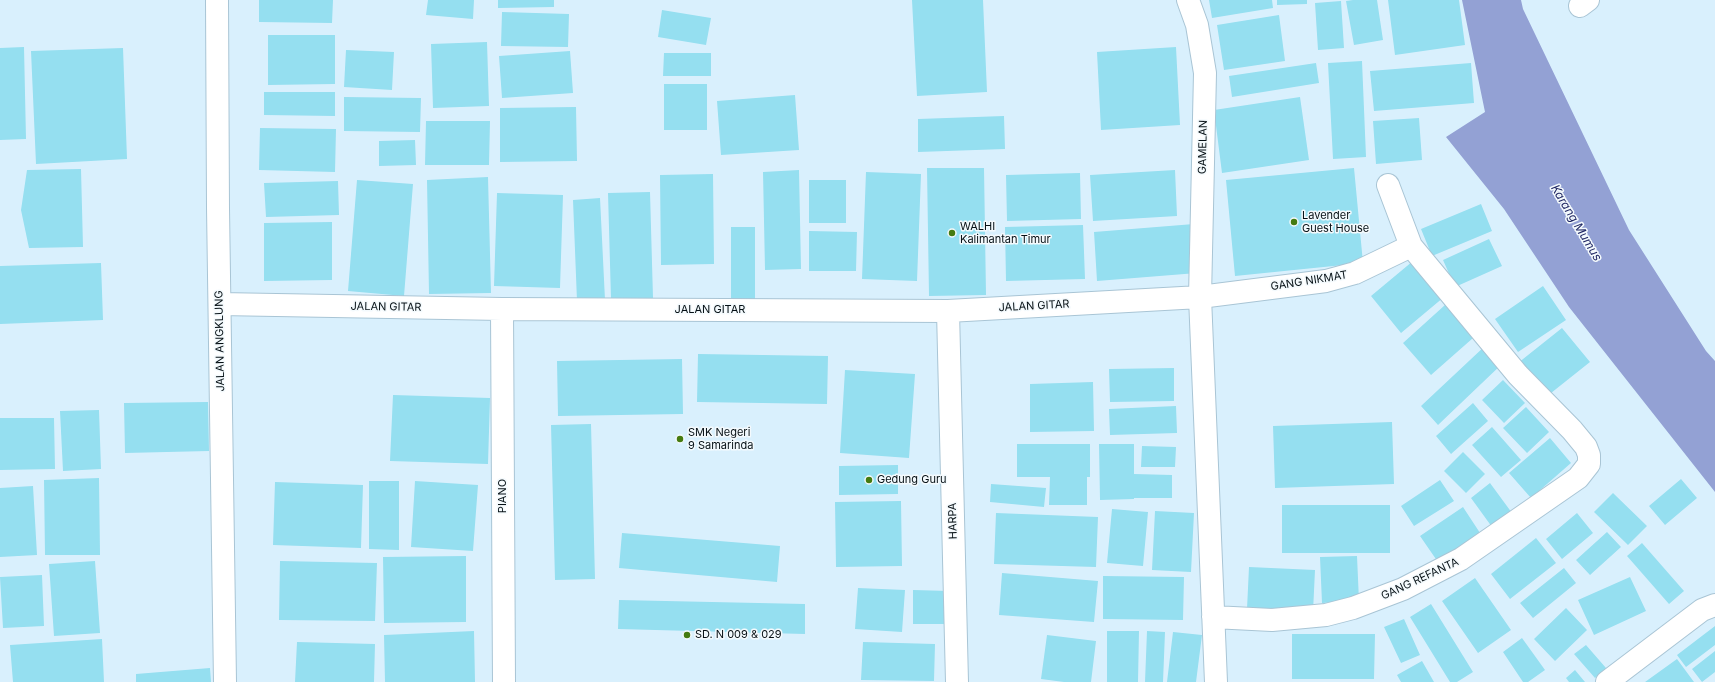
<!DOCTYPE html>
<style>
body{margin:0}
canvas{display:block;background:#d9f0fd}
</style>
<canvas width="1715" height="682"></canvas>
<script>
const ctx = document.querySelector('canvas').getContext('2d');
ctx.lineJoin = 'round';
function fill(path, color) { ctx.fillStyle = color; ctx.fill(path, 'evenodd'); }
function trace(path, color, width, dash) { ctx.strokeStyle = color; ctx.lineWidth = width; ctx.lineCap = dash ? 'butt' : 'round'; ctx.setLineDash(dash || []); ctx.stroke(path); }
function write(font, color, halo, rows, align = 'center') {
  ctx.font = font + ' Inter,sans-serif'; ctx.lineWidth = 3; ctx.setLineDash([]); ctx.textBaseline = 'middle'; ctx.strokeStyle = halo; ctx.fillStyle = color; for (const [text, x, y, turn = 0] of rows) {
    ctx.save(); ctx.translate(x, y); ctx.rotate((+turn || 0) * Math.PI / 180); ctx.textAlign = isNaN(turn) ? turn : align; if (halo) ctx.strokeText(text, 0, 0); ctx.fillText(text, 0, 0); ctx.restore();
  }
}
const water = new Path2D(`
 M1462,0h59l2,9 106,221 77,121 9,10v131l-146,-185 -65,-98 -58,-72 39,-25z`);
const building = new Path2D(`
 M259,0h74l-1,23 -73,-1z
 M428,0h46l-1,19 -47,-4z
 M498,0h56v7l-56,1z
 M912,0h71l4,92 -70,4z
 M1209,0h63l1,8 -61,10z
 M1277,0h30v4l-30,1z
 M1353,0h24l6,40 -29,5 -8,-44z
 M1388,0h71l6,45 -70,10z
 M1341,1l3,47 -26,2 -3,-47z
 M662,10l49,8 -5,27 -48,-8z
 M502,12l67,2 -1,33 -67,-1z
 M1279,15l6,46 -61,9 -7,-45z
 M268,35h67v49l-67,1z
 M487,42l2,64 -56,2 -2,-64z
 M24,47l2,92 -26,1v-92z
 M1176,47l4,78 -79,5 -4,-78z
 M123,48l4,111 -91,5 -5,-113z
 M346,50l48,2 -2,38 -48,-3z
 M570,51l3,42 -71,5 -3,-42z
 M664,53h47v23h-48z
 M1362,61l4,96 -33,2 -5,-96z
 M1316,63l3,20 -87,14 -3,-21z
 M1471,63l3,40 -100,8 -4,-40z
 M664,84h43v46h-43z
 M264,92h71v24l-71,-1z
 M795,95l4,55 -78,5 -4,-54z
 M344,97l77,1 -1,34 -76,-1z
 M1300,97l9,63 -87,13 -8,-63z
 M576,107l1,54 -77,1v-54z
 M1004,116l1,33 -87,3v-33z
 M1419,118l3,42 -46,4 -3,-43z
 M426,121h64l-1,44h-64z
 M260,128l76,1 -1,43 -76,-2z
 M415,140l1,25 -37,1v-25z
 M927,168h57l2,127 -57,1z
 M1354,168l9,95 -128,13 -9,-96z
 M81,169l2,78 -54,1 -8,-38 6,-40z
 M799,170l2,99 -36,1 -2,-98z
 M1175,170l2,46 -84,5 -3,-46z
 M866,172l55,2 -4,107 -55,-2z
 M1080,173l1,46 -74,2 -1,-46z
 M713,174l1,90 -53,1 -1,-90z
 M488,177l3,116 -62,1 -2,-114z
 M357,180l56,4 -9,112 -56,-5z
 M809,180h37v43h-37z
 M338,181l1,34 -73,2 -2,-34z
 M650,192l3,106 -42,1 -3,-106z
 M497,193l66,2 -3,93 -66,-2z
 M600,198l5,102 -28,1 -4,-101z
 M1481,204l11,27 -60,25 -11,-27z
 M332,222v58l-68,1v-58z
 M1194,224l3,49 -100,8 -3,-49z
 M1083,225l2,54 -79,2 -1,-54z
 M731,227h24v73h-24z
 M809,231l48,1 -1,39h-47z
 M1489,239l13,27 -47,21 -12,-27z
 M1413,261l31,36 -43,36 -30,-37z
 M101,263l2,57 -103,4v-58z
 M1543,286l23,34 -48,32 -23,-33z
 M1445,305l28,33 -42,37 -28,-32z
 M1562,328l28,34 -44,35 -28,-34z
 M1486,345l17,18 -65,62 -17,-19z
 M698,354l130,2 -1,48 -130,-2z
 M682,359l1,55 -125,2 -1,-55z
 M1174,368v33l-64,1 -1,-33z
 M845,370l70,4 -6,84 -69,-5z
 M1503,380l22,23 -21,20 -22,-23z
 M1093,382l1,49 -64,1v-48z
 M393,395l97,3 -2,66 -98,-3z
 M208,402l1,49 -84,2 -1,-50z
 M1473,403l15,18 -37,33 -15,-18z
 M1176,406l1,27 -67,2 -1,-26z
 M1526,407l23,25 -22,21 -24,-25z
 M99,410l2,59 -38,2 -3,-60z
 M0,418h54l1,51 -55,1z
 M1392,422l2,62 -119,4 -2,-62z
 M591,424l4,155 -40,1 -4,-155z
 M1492,427l29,33 -20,17 -29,-32z
 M1550,438l21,25 -40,35 -22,-25z
 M1017,444h73v33h-3v28h-38l1,-28h-33z
 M1099,444h35v30l38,1v23h-38v1l-34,1z
 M1142,446l34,1 -1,20h-34z
 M1463,452l22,22 -19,19 -22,-22z
 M898,465v29l-59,1v-29z
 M99,478l1,77h-55l-1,-75z
 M1681,479l16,19 -32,27 -16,-19z
 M1440,480l14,21 -40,25 -13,-20z
 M369,481h30v69l-30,-1z
 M415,481l63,4 -5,66 -62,-4z
 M275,482l88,3 -2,63 -88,-3z
 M1490,483l22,30 -20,14 -21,-29z
 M991,484l55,4 -2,19 -54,-5z
 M33,486l4,69 -37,2v-69z
 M1613,493l34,33 -19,19 -34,-33z
 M901,501l1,65 -66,1 -1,-65z
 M1282,505h108v48h-108z
 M1463,507l19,29 -42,29 -20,-29z
 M1112,509l36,3 -5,54 -36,-3z
 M1155,511l39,2 -3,59 -39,-2z
 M996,513l102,4 -2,50 -102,-3z
 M1577,513l16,20 -31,26 -16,-20z
 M1607,532l14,15 -31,28 -14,-15z
 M622,533l158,13 -3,36 -158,-14z
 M1536,538l20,25 -46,36 -19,-25z
 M1642,543l42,48 -15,13 -42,-48z
 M466,556v66l-82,1 -1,-66z
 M1357,556l2,45 -37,2 -2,-46z
 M95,561l5,72 -46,3 -5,-72z
 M280,561l97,2 -2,58 -96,-1z
 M1249,567l66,3 -2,42 -66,-3z
 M1564,568l12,15 -43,35 -13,-15z
 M1002,573l96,8 -4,41 -95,-7z
 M42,575l2,51 -41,2 -3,-51z
 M1103,576l81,1 -1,43 -80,-1z
 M1630,577l16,34 -52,24 -16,-35z
 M1475,578l36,52 -33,23 -36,-52z
 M858,588l47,2 -3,42 -47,-3z
 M913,590l37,1v33h-37z
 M619,600l186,4v30l-187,-5z
 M1431,604l42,68 -16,10h-7l-40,-65z
 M1566,608l21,22 -32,31 -21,-22z
 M1404,619l16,36 -19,8 -17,-36z
 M1715,626v19l-29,22 -9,-12z
 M474,631l1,51h-90l-1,-47z
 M1107,631h32l-1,51h-31z
 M1147,631l18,1 -2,50h-18z
 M1173,632l29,3 -6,47h-29z
 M1292,634h83l-1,45h-82z
 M1047,635l49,6 -5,41h-27l-23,-3z
 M1522,638l23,32 -17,12h-5l-20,-30z
 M102,639l2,43h-91l-3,-37z
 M297,642l78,2 -1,38h-79z
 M863,642l72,2 -1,37 -73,-1z
 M1586,645l20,23 -11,10 -21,-24z
 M1715,651v21l-13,10 -10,-13z
 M1677,659l17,23h-49z
 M1422,661l12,21h-33l-4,-7z
 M210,668l1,14h-75v-8z
 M1575,670l10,12h-16l-3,-4z`);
const street = new Path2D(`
 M217,0l1,208 7,474
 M1188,0l9,25 8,48 -5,224 16,385
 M1580,6l8,-6
 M220,304l282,5 446,2 252,-14 126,-16 29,-8 56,-27
 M502,309l2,373
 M948,311l9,371
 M1213,617l59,3 54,-5 27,-7 50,-19 58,-30 117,-81 11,-14v-9l-3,-8 -14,-17 -54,-55 -107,-129 -23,-61
 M1607,682l95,-72 13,-5`);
const markers = [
 [1294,222,4,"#457b10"],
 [952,233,4,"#457b10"],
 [680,439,4,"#457b10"],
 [869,480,4,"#457b10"],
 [687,635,4,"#457b10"]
];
const streetNames = [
 ["GAMELAN",1203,147,-89],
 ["GANG NIKMAT",1309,281,-9],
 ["JALAN GITAR",1034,306,-3],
 ["JALAN GITAR",386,307,1],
 ["JALAN GITAR",710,310],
 ["JALAN ANGKLUNG",220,341,-91],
 ["PIANO",503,496,-90],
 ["HARPA",953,521,-91],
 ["GANG REFANTA",1420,579,-25]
];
const poiNames = [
 ["Lavender",1302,216],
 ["Guest House",1302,229],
 ["WALHI",960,227],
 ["Kalimantan Timur",960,240],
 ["SMK Negeri",688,433],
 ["9 Samarinda",688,446],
 ["Gedung Guru",877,480],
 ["SD. N 009 & 029",695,635]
];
const waterNames = [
 ["Karang Mumus",1576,223,59]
];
fill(water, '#93a1d4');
fill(building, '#95dff0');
trace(street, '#a9c5d5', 24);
trace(street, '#fff', 22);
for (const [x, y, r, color] of markers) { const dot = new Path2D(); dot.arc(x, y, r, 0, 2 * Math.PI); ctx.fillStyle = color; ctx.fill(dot); trace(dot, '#f4fafd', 1.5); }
write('11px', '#061015', '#f4fafd', streetNames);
write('11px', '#061015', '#f4fafd', poiNames, 'left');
write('italic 12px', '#1f2663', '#f4fafd', waterNames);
</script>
